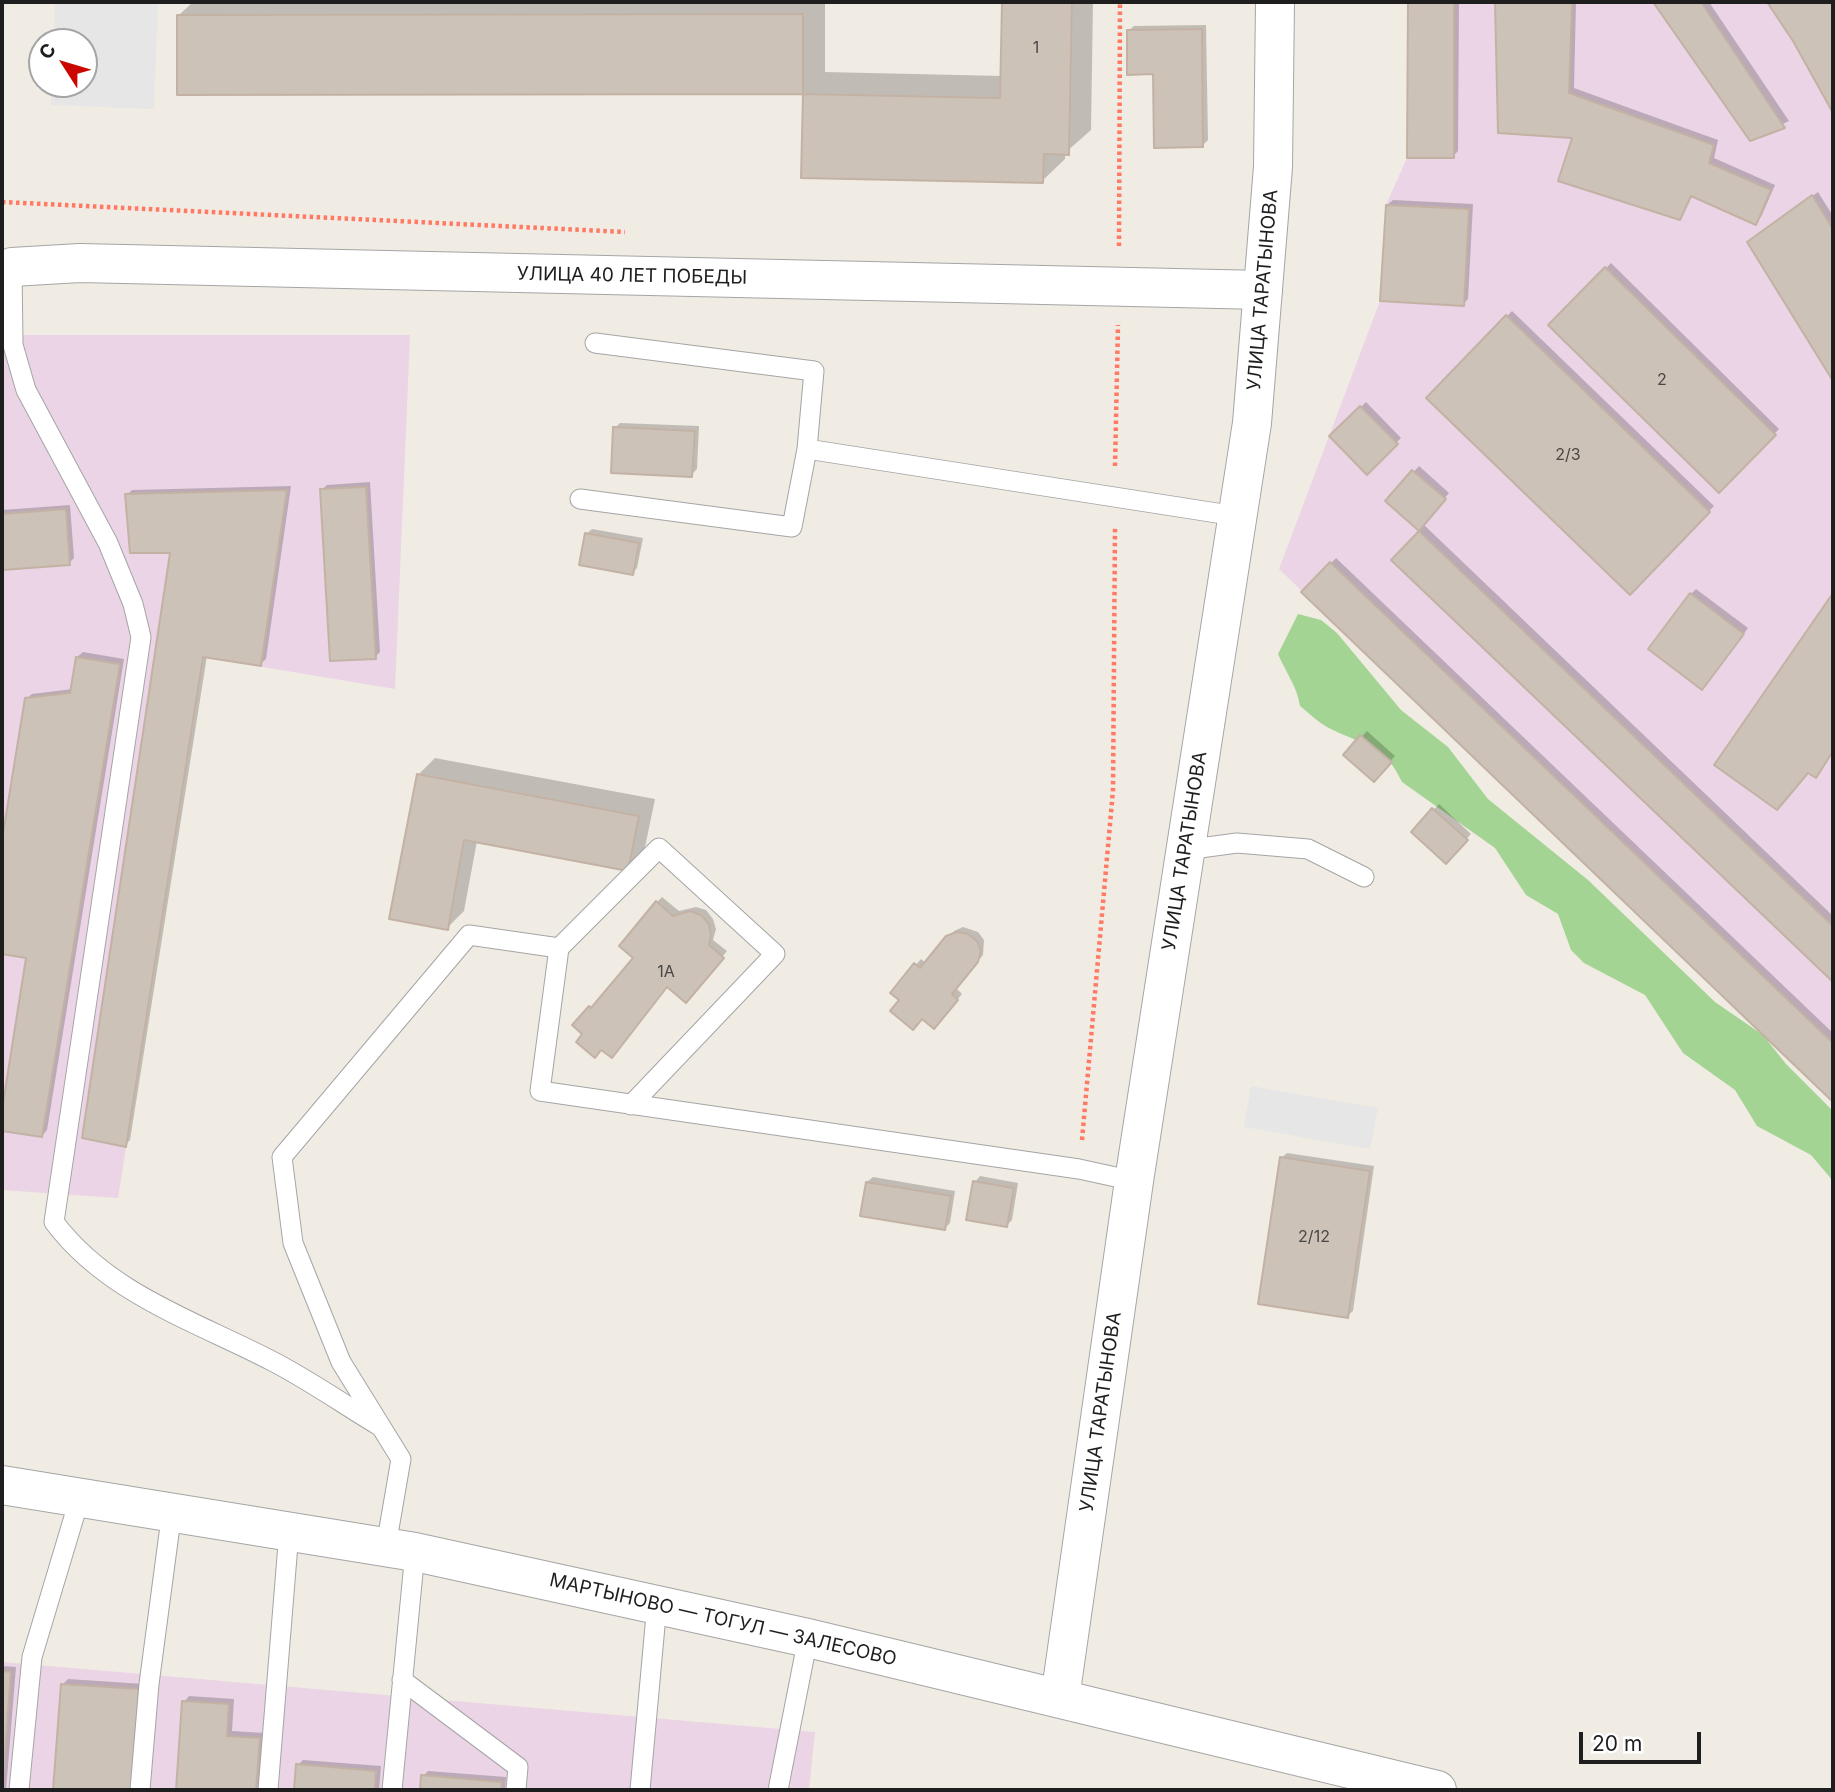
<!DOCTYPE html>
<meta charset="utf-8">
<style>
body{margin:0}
#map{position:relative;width:1835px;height:1792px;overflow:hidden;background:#f0ece3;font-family:Inter,sans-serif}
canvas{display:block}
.frame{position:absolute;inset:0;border:4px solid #1e1e1e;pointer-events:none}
.north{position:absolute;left:28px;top:28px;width:70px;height:70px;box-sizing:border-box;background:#fff;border:2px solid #a5a5a5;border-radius:50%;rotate:307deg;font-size:19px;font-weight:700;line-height:28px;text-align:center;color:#1e1e1e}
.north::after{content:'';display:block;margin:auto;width:24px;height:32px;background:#cc0700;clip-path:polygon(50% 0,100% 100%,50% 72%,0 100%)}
.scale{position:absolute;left:1579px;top:1732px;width:122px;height:32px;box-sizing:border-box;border:4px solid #1e1e1e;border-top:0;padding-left:9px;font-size:21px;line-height:24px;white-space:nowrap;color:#1e1e1e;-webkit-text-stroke:5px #fff;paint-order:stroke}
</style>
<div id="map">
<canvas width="1835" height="1792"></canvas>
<div class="frame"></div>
<div class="north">С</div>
<div class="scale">20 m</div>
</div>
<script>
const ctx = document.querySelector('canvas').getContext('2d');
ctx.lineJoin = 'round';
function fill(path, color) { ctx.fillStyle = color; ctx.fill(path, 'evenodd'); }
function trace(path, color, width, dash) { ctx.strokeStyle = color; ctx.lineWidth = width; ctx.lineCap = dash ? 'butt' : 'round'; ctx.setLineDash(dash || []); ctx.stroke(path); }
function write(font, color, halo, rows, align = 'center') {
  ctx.font = font + ' Inter,sans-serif'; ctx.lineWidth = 5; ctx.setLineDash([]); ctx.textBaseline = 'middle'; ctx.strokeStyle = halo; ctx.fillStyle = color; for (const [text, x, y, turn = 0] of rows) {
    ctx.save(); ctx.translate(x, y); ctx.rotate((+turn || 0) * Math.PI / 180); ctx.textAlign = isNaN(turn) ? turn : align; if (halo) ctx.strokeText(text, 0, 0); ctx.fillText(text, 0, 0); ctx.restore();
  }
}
const industrial = new Path2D(`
 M1408,2h425v1100l-554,-533 101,-268 6,-96 21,-47z
 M2,335h408l-15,354 -192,-32 -85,541 -116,-8z
 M2,1662l813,70 -6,58h-807z`);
const forest = new Path2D(`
 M1298,614l23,6 16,13 64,77 47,37 40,52 100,81 127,122 48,33 23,29 47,47v70l-22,-26 -54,-29 -22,-36 -52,-37 -38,-58 -61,-32 -13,-13 -13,-36 -32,-19 -31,-47 -93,-66c-18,-39 -38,-36 -71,-53 -11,-5 -21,-15 -31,-23 -3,-20 -14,-33 -22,-52z`);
const parking = new Path2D(`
 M55,2h103l-4,107 -103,-4 1,-21h32v-42h-30z
 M1251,1086l127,22 -8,41 -126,-22z`);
const shadow = new Path2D(`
 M193,2h632v70l177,4 2,-74h89l-2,128 -26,23v6l-23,22 -239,-4 2,-84h-626v-78z
 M1410,2h49l-1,149 -5,5h-44z
 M1496,2h80l-2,86 144,52 -4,18 61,27 -14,32 -6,6 -62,-28 -13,23 -106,-81 -75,-6z
 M1655,2h54l80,119 -38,18z
 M1769,2h64v110l-39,-72z
 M1206,25l2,115 -5,5 -75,-114 6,-5z
 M1818,192l15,24v161l-84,-135z
 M1393,200l80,4 -5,95 -5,5 -76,-99z
 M1611,263l168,166 -60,61 -168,-165z
 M1512,311l202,195 -84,87 -201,-195z
 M1366,402l35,36 -34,34 -35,-36z
 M620,423l79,3 -2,43 -6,6 -76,-47z
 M1419,466l30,27 -26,31 410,392v63l-439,-419 27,-30 -33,-29z
 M370,482l10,170 -5,5 -53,-167 5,-5z
 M291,486l-25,173 -6,5 -53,-8 -77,484 -5,5 47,-594 -45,-56 5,-5z
 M70,505l4,53 -5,5 -67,5v-58z
 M592,529l51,9 -6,30 -5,5 -46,-39z
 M1336,558l497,475v66l-530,-507z
 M1696,589l52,39 -41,54 -16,-88z
 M1833,596v156l-12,19 -5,5 -8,-5 -91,-6z
 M83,652l41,7 -77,471 -5,6 -40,-7 26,-172 -26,-4v-101l24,-153 6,-5 41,-5 4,-32z
 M1367,731l28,25 -21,24 -29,-25z
 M435,758l220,41 -11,53 -17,17 -150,-28 -13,70 -17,17 -29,-153z
 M1439,804l32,30 -25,27 -33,-29z
 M662,897l17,14 17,-4 10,3 7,9 3,10 -3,11 14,11 -36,44 -24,-10 -82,49 -10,-9 60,-67 22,-56z
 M963,927l15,5 6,8 -1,15 -27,33 6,6 -23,28 -47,-30 29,-33 5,4 28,-32z
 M1287,1153l87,13 -21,145 -6,5 -66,-158z
 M980,1176l38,7 -6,37 -5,5 -32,-43z
 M873,1177l82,14 -5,32 -5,5 -78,-46z
 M2,1666l14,1 -10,123h-4z
 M68,1679l76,5 -9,106h-80l8,-106z
 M189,1696l45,3 -2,32 33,2 -5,57h-83l7,-88z
 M303,1760l78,6 -2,24h-83l2,-25z
 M428,1771l78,6 -1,13h-83l1,-14z`);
const building = new Path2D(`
 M1002,2h70l-3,153 -25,-1 -1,29 -242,-5 2,-84 197,4z
 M1408,2h46v156h-47z
 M1495,2h77l-3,91 145,52 -5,18 62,27 -15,35 -65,-29 -11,24 -122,-39 14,-43 -74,-5z
 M1653,2h48l84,126 -35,13z
 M1767,2h66v111l-40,-72z
 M803,14v80l-626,1v-80z
 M1202,29l1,118 -49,1 -1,-74 -26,1v-45z
 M1812,195l21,34v152l-86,-139z
 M1386,205l83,4 -5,97 -84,-5z
 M1605,267l171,168 -57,58 -171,-168z
 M1506,315l204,197 -80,83 -204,-197z
 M1360,406l38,38 -31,31 -38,-39z
 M613,427l82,4 -3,46 -81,-4z
 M1412,470l34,29 -27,32 -34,-30z
 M366,487l10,172 -46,2 -10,-172z
 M287,490l-26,176 -58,-9 -77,490 -44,-9 88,-585h-40l-5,-59z
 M66,509l4,56 -68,5v-56z
 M1419,531l414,395v56l-442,-422z
 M585,533l54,10 -6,32 -54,-10z
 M1330,562l503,481v59l-532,-510z
 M1690,593l54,41 -42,56 -54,-41z
 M1833,593v158l-17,27 -8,-5 -31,37 -63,-45z
 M76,657l44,7 -78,473 -40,-6v-21l24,-152 -24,-4v-114l23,-142 45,-5z
 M1360,735l32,27 -18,20 -31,-27z
 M417,774l222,42 -11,55 -164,-31 -16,90 -59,-11z
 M1432,808l36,32 -22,24 -35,-32z
 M656,901l17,15 17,-5 11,4 8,9 2,11 -2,10 15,13 -38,45 -19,-16 -55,71 -11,-8 -6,8 -19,-16 6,-8 -10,-9 17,-19 2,2 42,-50 -14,-12z
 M957,932l11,2 9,7 4,10 -3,11 -26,32 6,6 -24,29 -12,-10 -9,11 -23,-19 9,-11 -9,-7 24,-30 6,5 26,-32z
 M1280,1157l90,14 -22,147 -90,-14z
 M973,1181l41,7 -7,39 -41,-7z
 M866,1182l85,14 -6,34 -85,-14z
 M2,1671l9,1 -9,118z
 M61,1684l78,5 -8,101h-78z
 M182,1701l47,3 -2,32 33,2 -4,52h-80z
 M296,1764l80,7 -1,19h-81z
 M421,1775l81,7 -1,8h-81z`);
const path = new Path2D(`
 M2,202l623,30
 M1119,246l1,-244
 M1115,466l3,-141
 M1082,1140l31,-350 2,-262`);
const service = new Path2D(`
 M12,267l1,78 13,45 82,153 25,61 8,33 -87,585c54,72 141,99 218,139 37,19 71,43 106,64
 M595,343l219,28 -7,78
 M580,499l212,28 15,-78 429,67
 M1185,850l52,-7 71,6 56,28
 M559,948l100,-100 116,106 -144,151
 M386,1546l15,-87 -60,-97 -48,-119 -11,-86 187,-222 90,13 -19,143 539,78 55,12
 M402,1680l116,87 -2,23
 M19,1790l13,-133 48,-160
 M140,1790l9,-106 23,-173
 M268,1790l21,-258
 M392,1790l23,-238
 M640,1790l17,-186
 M778,1790l30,-152`);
const minor = new Path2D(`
 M2,272l10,-5 68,-4 1183,27`);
const tertiary = new Path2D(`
 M2,1485l413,67 393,86 629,152
 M1060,1698l74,-517 118,-758 21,-256 2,-165`);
const numberNames = [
 ["1",1036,48],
 ["2",1662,380],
 ["2/3",1568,455],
 ["1А",666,972],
 ["2/12",1314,1237]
];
const streetNames = [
 ["УЛИЦА 40 ЛЕТ ПОБЕДЫ",632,276,1],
 ["УЛИЦА ТАРАТЫНОВА",1263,290,-85],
 ["УЛИЦА ТАРАТЫНОВА",1185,851,-81],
 ["УЛИЦА ТАРАТЫНОВА",1101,1412,-82],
 ["МАРТЫНОВО — ТОГУЛ — ЗАЛЕСОВО",723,1620,13]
];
fill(industrial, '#ead4e5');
fill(forest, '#a4d493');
fill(parking, '#e6e6e6');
fill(shadow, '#0003');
fill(building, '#ccc2b8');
trace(building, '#c3b2a4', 2);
trace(service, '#a5a5a5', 21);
trace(minor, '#a5a5a5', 40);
trace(tertiary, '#a5a5a5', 40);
trace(path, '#ff7965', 4.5, [3.5, 3.5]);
trace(service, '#fff', 19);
trace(minor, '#fff', 38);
trace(tertiary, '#fff', 38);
write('16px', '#4a4744', null, numberNames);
write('19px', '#1e1e1e', '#fff', streetNames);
</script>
